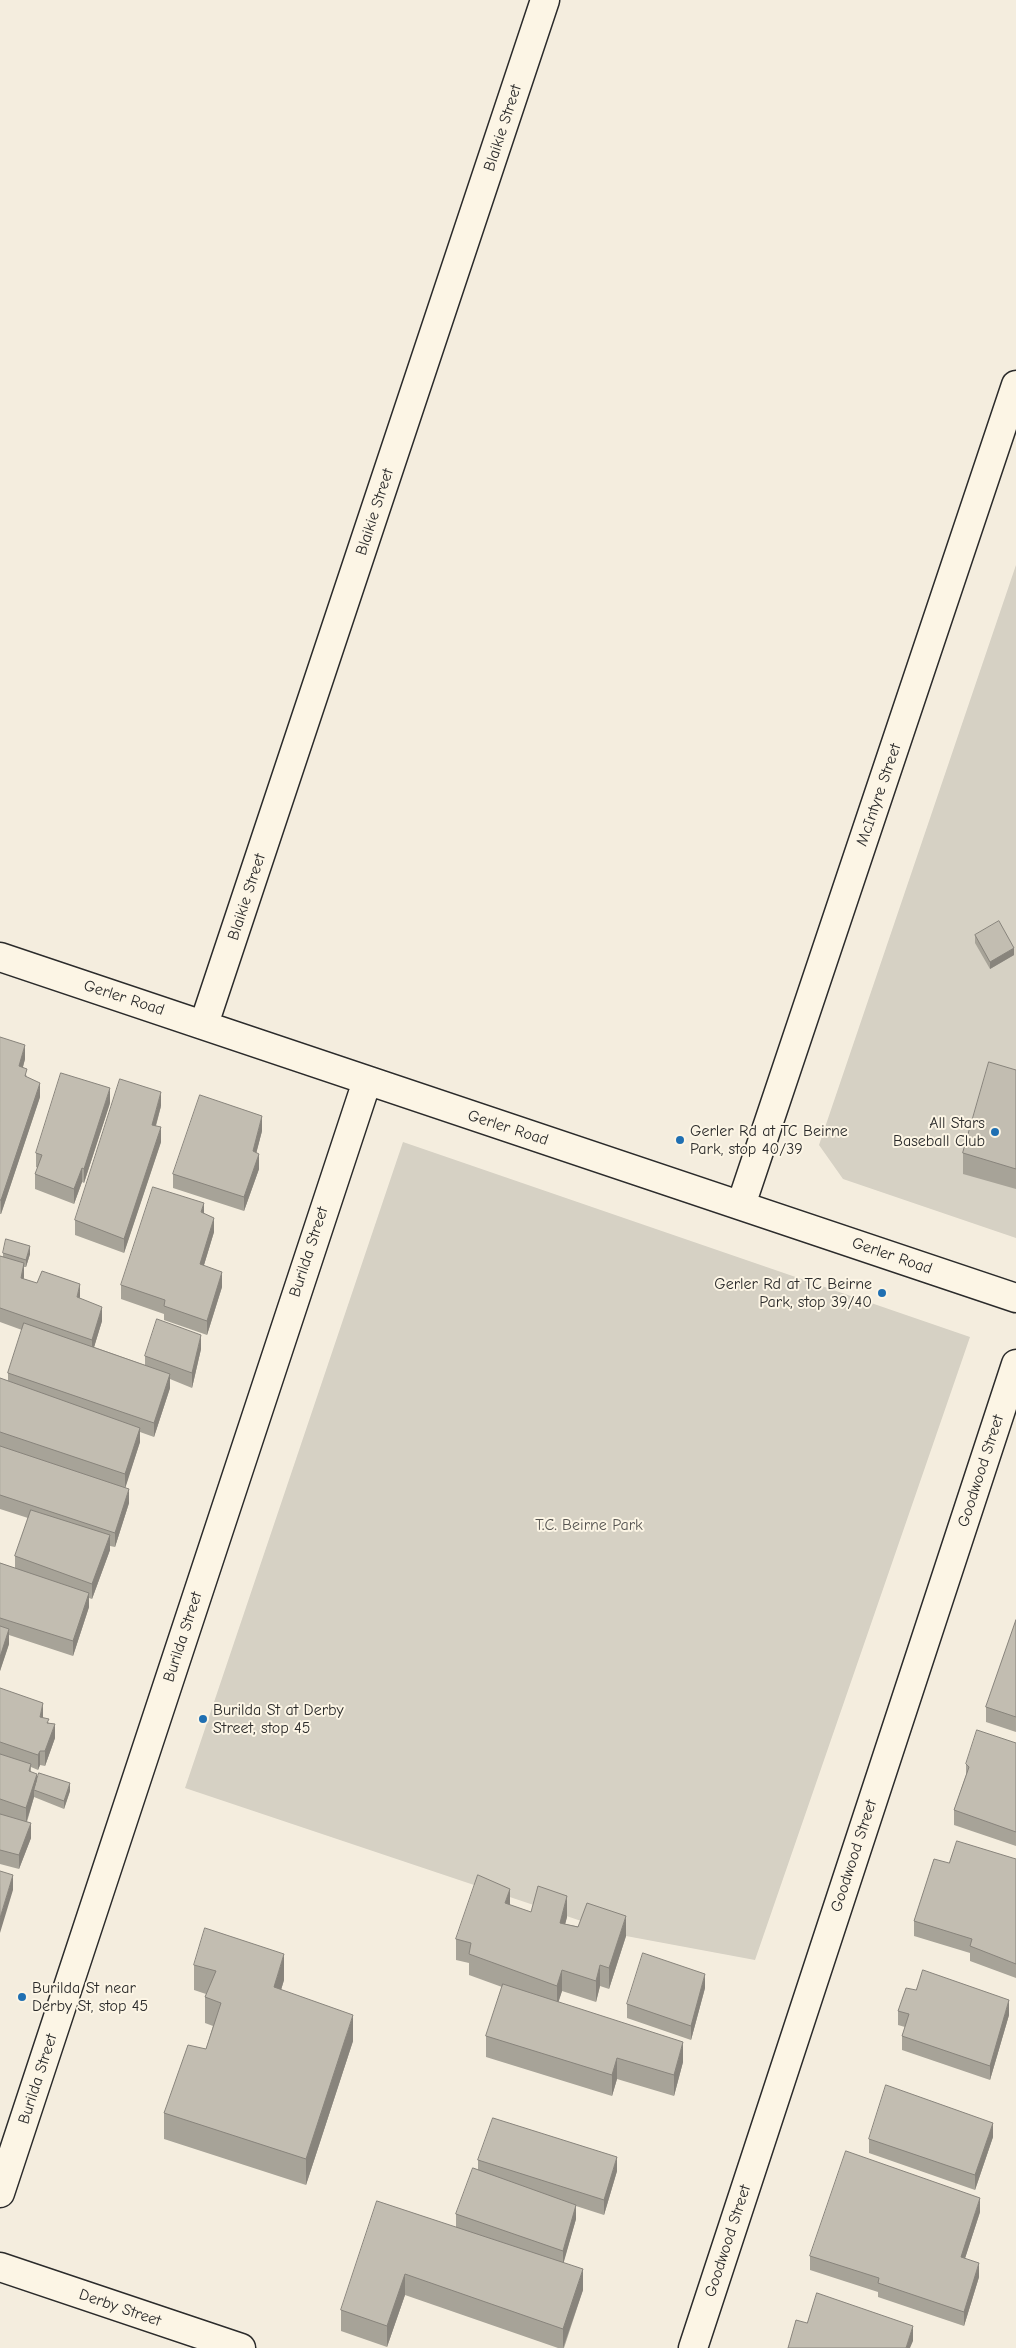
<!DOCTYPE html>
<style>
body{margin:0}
canvas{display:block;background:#f4edde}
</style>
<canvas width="1016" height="2348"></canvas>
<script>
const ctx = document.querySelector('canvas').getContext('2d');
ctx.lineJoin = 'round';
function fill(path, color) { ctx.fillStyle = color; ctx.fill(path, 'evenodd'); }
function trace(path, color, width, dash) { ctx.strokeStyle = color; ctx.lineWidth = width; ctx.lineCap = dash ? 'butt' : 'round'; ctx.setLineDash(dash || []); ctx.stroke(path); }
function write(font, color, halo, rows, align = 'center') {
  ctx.font = font + ' "Comic Neue",sans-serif'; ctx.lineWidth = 4; ctx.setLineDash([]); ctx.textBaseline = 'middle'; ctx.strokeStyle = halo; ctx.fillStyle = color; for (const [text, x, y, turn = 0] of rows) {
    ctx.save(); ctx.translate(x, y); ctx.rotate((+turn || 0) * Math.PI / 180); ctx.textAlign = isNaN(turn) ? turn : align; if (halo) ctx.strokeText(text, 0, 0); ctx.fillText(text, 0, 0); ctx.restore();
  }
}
const green = new Path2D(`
 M1016,565v673l-173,-59 -24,-34z
 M403,1142l567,195 -215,623 -129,-24 -441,-148z`);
const minor = new Path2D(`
 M0,957l1016,341
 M204,1024l341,-1024
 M741,1205l275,-820
 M0,2193l367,-1112
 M0,2267l241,81
 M693,2348l323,-984`);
const wall = new Path2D(`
 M975,935l39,20 -24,14 -15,-26z
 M0,1037l25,22 -2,8 4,10 13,20 -39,117h-1z
 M1016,1070v119l-53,-15v-21z
 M110,1103l-26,80 -2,-1 -8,22 -39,-15v-15l3,-6 -2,-1v-14z
 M161,1106l-5,20 5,16 -37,111 -49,-18v-15z
 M262,1131l-6,22 3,16 -15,42 -71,-23v-14z
 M204,1214l10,18 -10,33 18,22 -15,48 -43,-15v-6l-43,-15v-14z
 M3,1253l27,1 -4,13h-2v12l56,19 22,23 -8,26 51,18v-9l56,-7 -9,39 -22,-9v9l-16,49 -14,-5v10l-15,45 4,16 -14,44 -5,-1v4l-18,49 -3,-1v9l-16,49 -64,-21v9l-9,27v-108l15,5v-12l13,-38 -28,-9v-131l8,3v-8l14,-43 -22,-8v-66l3,1z
 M1016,1620v112l-30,-10v-15z
 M0,1688l43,30 6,5 6,15 -10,28 -5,-1 -2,5 -7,-3v5l6,8 33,11 -6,18 -30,-12 -7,25 4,16 -12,31 -19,-5z
 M1016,1743v103l-62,-21v-15l12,-35v-11z
 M1016,1859v119l-46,-17v-8l-56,-17v-15l35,-58z
 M510,1905l21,7 36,5 -2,7 61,12 -17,53 -9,-3 -4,16 -34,-11 -4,11 125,60 -9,34 -57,-17 -5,17 -126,-39v-21l16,-49 -33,-12v-12l-13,-3v-21z
 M194,1965l90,15 -3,10 72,51 -47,144 -142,-46v-26l42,-64 7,-23 -8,-3v-26l1,-3 -12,-4z
 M705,1988l-14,52 -64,-22v-14z
 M898,2011l111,4 -19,65 -88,-30v-14l3,-9 -7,-2z
 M993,2137l-18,53 -106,-37v-14z
 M478,2160l139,11 -13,44 -28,-9v13l-13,44 20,27 -19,58h-6l-153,-53 -18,52 -46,-16v-21l115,-83v-13l22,-44z
 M980,2212l-15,46 14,19 -15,49 -86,-29v-5l-68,-22v-14z`);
const shadedWall = new Path2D(`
 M1014,948v7l-24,14v-7z
 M25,1045v14l-6,22v-15z
 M40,1083v14l-39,117v-14z
 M110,1088v15l-26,80v-14z
 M161,1092v14l-9,33v-14z
 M262,1116v15l-9,35v-15z
 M161,1127v15l-37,111v-14z
 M259,1154v15l-15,42v-14z
 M82,1168v14l-8,22v-15z
 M204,1203v14l-3,-5z
 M214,1218v14l-14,46v-14z
 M30,1246v8l-4,13v-7z
 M24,1263v14l-3,16v-15z
 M222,1272v15l-15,48v-14z
 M80,1284v14l-3,-1z
 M102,1307v14l-10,33v-14z
 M201,1335v14l-9,39v-15z
 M170,1374v14l-16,49v-14z
 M140,1428v14l-15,47v-15z
 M129,1489v14l-14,44v-14z
 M110,1535v15l-18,49v-15z
 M89,1593v14l-16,49v-15z
 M9,1629v15l-9,27v-14z
 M43,1703v14h-3z
 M55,1724v14l-10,28v-15z
 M40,1751v14l-2,5v-15z
 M37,1774v14l-3,2v7l-8,26v-15z
 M70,1783v8l-6,18v-8z
 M31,1823v15l-12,31v-14z
 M13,1875v15l-13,43v-15z
 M510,1889v20l-5,-6z
 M567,1896v21l-7,27v-21z
 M626,1916v20l-17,53v-21z
 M284,1954v26l-10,33v-26z
 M600,1965v21l-4,16v-21z
 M562,1970v21l-5,16v-21z
 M705,1974v14l-14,52v-14z
 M1009,2000v15l-19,65v-14z
 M353,2015v26l-47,144v-26z
 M683,2042v20l-9,34v-21z
 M617,2058v21l-5,17v-21z
 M993,2123v14l-18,53v-15z
 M617,2157v14l-13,44v-15z
 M980,2198v14l-19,59v-14z
 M576,2205v14l-13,46v-14z
 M979,2263v14l-15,49v-14z
 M583,2269v21l-20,58v-19z
 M405,2274v21l-18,52v-21z
 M913,2326v15l-3,7h-4z`);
const building = new Path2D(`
 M999,921l15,27 -24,14 -15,-27z
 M0,1037l25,8 -6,21 8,3 -2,7 15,7 -39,117h-1z
 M989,1062l27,8v99l-53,-16z
 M61,1073l49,15 -26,81 -2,-1 -8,21 -39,-15 7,-19 -6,-2z
 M120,1079l41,13 -9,33 9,2 -37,112 -49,-19z
 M200,1095l62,21 -9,35 6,3 -15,43 -71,-23z
 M153,1187l51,16 -3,9 13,6 -14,46 22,8 -15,49 -43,-15 1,-6 -44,-15z
 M6,1239l24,7 -4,14 -23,-7z
 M0,1256l24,7 -3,15 16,5 5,-12 38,13 -3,13 25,10 -10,33 -92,-32z
 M157,1319l44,16 -9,38 -47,-17z
 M24,1323l146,51 -16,49 -146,-50z
 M0,1378l140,50 -15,46 -125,-42z
 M0,1446l129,43 -14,44 -115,-38z
 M31,1510l79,25 -18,49 -77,-28z
 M0,1563l89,30 -16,48 -73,-23z
 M1016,1620v97l-30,-10z
 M0,1626l9,3 -9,28z
 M0,1688l43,15 -3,14 9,2 -2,4 8,1 -10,27h-5l-2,4 -38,-13z
 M977,1730l39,13v89l-62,-22 15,-43 -3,-3z
 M0,1754l31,10 -2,7 8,3 -11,34 -26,-9z
 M39,1773l31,10 -6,18 -30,-11z
 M0,1814l31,9 -12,32 -19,-5z
 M957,1841l59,18v105l-46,-18 2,-7 -58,-18 20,-62 15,4z
 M0,1871l13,4 -13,43z
 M478,1875l32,14 -5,14 26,9 7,-26 29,10 -7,27 18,4 9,-24 39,13 -17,52 -9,-3 -4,16 -34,-11 -5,16 -88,-32 2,-11 -15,-4z
 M205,1928l79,26 -10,33 79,28 -47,144 -142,-46 24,-68 18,4 15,-46 -16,-6 11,-26 -22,-6z
 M643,1953l62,21 -14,52 -64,-22z
 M923,1970l86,30 -19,66 -88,-30 7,-22 -11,-3 8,-23 10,2z
 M503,1984l180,58 -9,33 -57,-17 -5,17 -126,-39z
 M886,2085l107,38 -18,52 -106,-36z
 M493,2118l124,39 -13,43 -126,-40z
 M846,2151l134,47 -19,59 18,6 -15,49 -86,-29 1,-5 -69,-22z
 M473,2168l103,37 -13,46 -107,-37z
 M377,2201l206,68 -20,60 -158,-55 -18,52 -46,-16z
 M817,2293l96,33 -7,22h-118l8,-28 11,3z`);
const markers = [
 [995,1132,5,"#1f6fb2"],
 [680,1140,5,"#1f6fb2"],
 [882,1293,5,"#1f6fb2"],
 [203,1719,5,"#1f6fb2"],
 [22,1997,5,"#1f6fb2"]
];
const streetNames = [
 ["Blaikie Street",503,128,-72],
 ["Blaikie Street",375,512,-72],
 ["McIntyre Street",879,795,-71],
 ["Blaikie Street",247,897,-72],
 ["Gerler Road",124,998,18],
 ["Gerler Road",508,1128,18],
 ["Burilda Street",309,1252,-72],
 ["Gerler Road",892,1256,19],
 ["Goodwood Street",981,1471,-72],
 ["Burilda Street",183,1637,-72],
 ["Goodwood Street",854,1856,-72],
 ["Burilda Street",38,2079,-72],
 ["Goodwood Street",728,2241,-72],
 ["Derby Street",120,2308,19]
];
const poiNames = [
 ["All Stars",985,1123,"right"],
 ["Baseball Club",985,1141,"right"],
 ["Gerler Rd at TC Beirne",690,1131],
 ["Park, stop 40/39",690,1149],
 ["Gerler Rd at TC Beirne",872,1284,"right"],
 ["Park, stop 39/40",872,1302,"right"],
 ["Burilda St at Derby",213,1710],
 ["Street, stop 45",213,1728],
 ["Burilda St near",32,1988],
 ["Derby St, stop 45",32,2006]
];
const parkNames = [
 ["T.C. Beirne Park",589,1525]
];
fill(green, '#d6d1c4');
trace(minor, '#2b2b2b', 31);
trace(minor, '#fcf5e5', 28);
fill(wall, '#a7a398');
fill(shadedWall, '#88847c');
fill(building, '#c2bdb1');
trace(building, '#88847c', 1);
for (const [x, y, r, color] of markers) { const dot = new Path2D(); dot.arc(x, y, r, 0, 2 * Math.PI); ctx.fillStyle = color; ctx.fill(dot); trace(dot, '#fcf5e5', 2); }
write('16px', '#2b2b2b', '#fcf5e5', streetNames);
write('16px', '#2b2b2b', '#fcf5e5', poiNames, 'left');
write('16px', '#565451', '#fcf5e5', parkNames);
</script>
